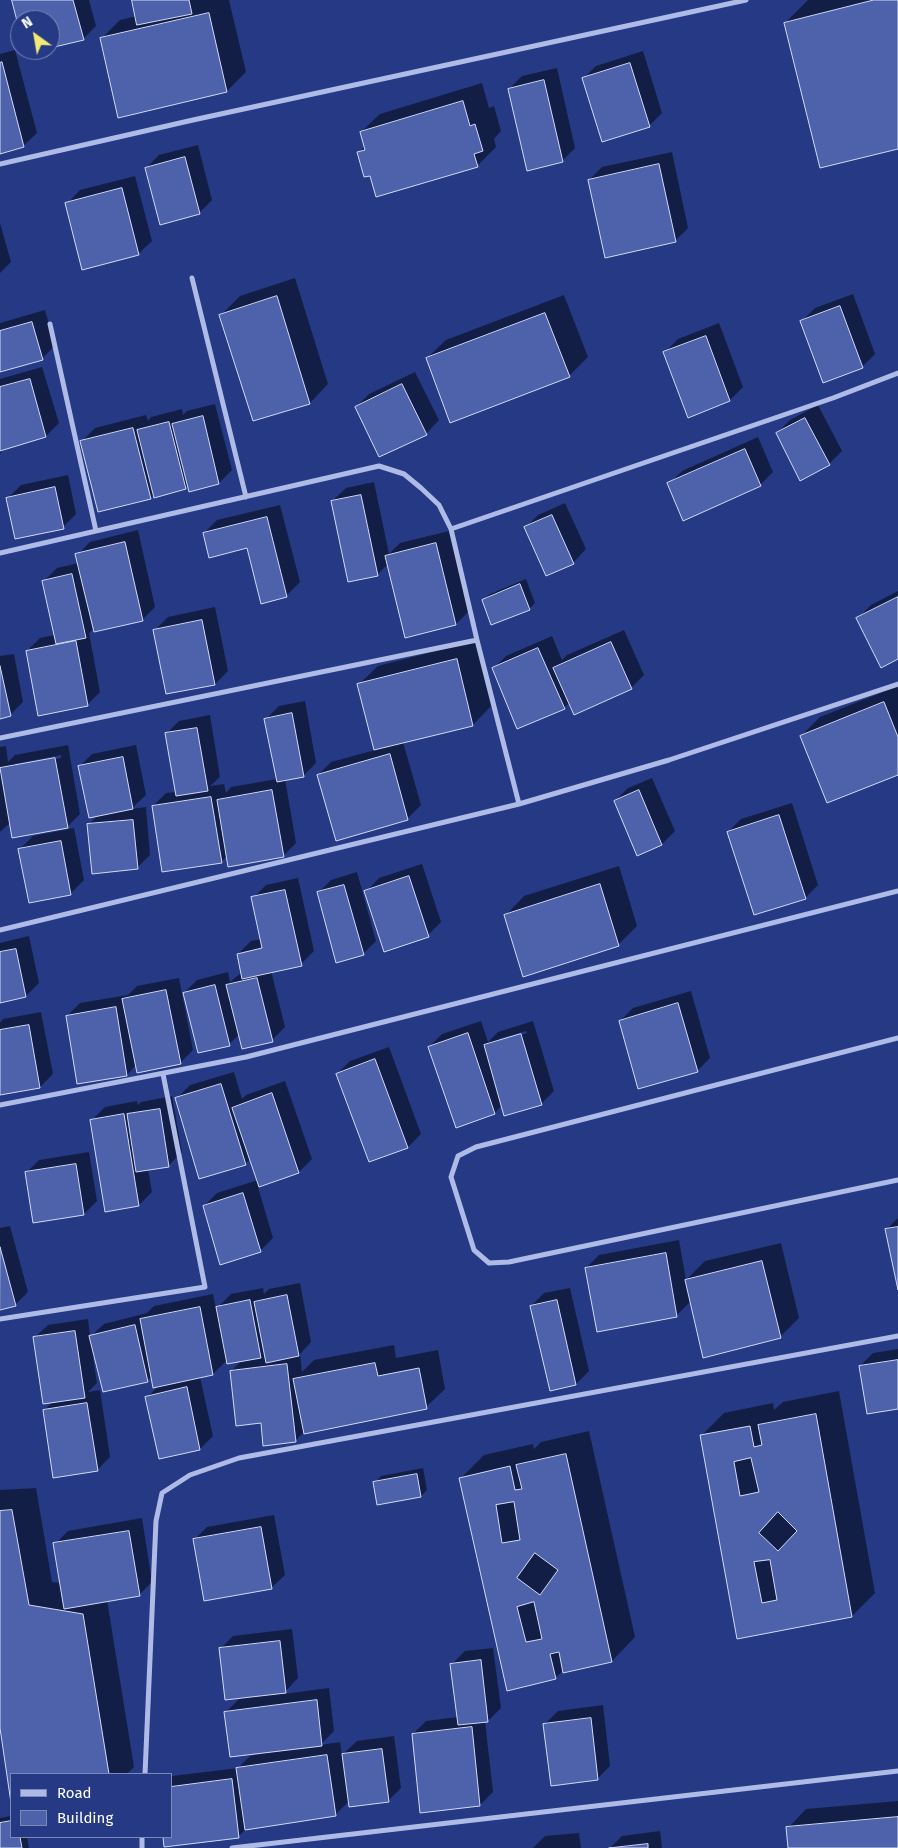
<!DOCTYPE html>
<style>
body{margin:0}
#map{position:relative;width:898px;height:1848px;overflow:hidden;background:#253984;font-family:"Fira Sans",sans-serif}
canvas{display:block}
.legend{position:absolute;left:10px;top:1773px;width:162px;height:65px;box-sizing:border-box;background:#253984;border:1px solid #7c88b5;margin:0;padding:6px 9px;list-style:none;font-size:15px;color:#fff}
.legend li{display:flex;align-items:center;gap:10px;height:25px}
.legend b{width:25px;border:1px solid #7c88b5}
.north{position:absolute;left:10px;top:10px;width:50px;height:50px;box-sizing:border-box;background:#253984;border:1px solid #7c88b5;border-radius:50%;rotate:328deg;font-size:14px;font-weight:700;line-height:20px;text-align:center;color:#fff}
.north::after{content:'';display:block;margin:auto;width:18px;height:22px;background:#f1e973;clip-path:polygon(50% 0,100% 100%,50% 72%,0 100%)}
</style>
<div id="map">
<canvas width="898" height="1848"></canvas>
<ul class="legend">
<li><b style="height:6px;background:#afbbe7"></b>Road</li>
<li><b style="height:14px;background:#4e62ab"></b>Building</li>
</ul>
<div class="north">N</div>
</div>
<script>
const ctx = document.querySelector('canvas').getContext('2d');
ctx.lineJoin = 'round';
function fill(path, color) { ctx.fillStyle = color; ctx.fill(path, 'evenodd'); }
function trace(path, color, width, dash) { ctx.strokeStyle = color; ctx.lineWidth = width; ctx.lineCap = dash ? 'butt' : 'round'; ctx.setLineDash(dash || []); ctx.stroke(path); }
const shadow = new Path2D(`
 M13,0h76l7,26 -13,13 -33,8v-27h-30v7z
 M133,0h96l17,72 -19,19 -108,25 -18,-77 19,-19 17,-4z
 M808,0h90v147l-113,-124z
 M15,50l22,83 -14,13 -23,6v-98z
 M26,50h11l-11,3z
 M643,51l19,62 -13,13 -66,-47 13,-13z
 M557,68l18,80 -13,13 -53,-72 13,-13z
 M482,83l7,25 5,-2 7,25 -7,8 2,8 -19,19 -106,8 -12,-22 6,-6 -4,-14 19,-18z
 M198,145l14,55 -13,13 -53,-45 13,-13z
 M672,152l16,76 -13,13 -86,-61 13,-13z
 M135,176l17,65 -14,13 -71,-50 13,-14z
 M0,223l11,39 -11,11z
 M295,278l33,106 -18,19 -89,-88 19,-19z
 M853,294l22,60 -13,13 -60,-46 13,-13z
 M564,295l24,62 -19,19 -142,-18 19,-18z
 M45,310l10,35 -13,14 -42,12v-48z
 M719,323l24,64 -13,13 -42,16 -23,-64 13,-13z
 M42,367l17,56 -13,13 -41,12 -5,6v-75z
 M415,372l24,48 -13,14 -70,-27 13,-13z
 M215,404l17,66 -13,13 -30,2 -4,3 -31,6 -3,4 -52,13 -17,-70 13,-13 51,-13 2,6 3,-4 31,-8 1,6 4,-4z
 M818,405l24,46 -13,13 -52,-31 13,-13z
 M758,437l15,35 -13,13 -91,-1 13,-13z
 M68,475l8,39 -13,13 -55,-29 13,-13z
 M374,482l15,72 11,-11 49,-12 20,80 -13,13 -68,-60 -11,11 -45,-74 14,-13z
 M565,503l21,46 -13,14 -48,-35 13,-13z
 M280,505l20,77 -13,13 -25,7 -14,-55 -44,-14 13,-13z
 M138,530l17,77 -13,13 -48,8 -5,5 11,59 -13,13 -60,-54 13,-13 15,-3 -11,-54 13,-13 22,-5 -2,-8 13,-13z
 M526,579l9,24 -6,6 -46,-9 7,-6z
 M898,591v66l-40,-39 13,-13z
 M215,607l13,64 -13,13 -60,-54 13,-13z
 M624,630l20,45 -13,13 -61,14 -6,6 -71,-39 13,-13 46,-20 10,24 5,-5z
 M475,641l16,65 -18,19 -70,17 18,63 -13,13 -71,21 -19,-64 13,-13 44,-12 -16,-66 19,-18z
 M14,654l9,48 -13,13 -10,2v-61z
 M898,686v88l-97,-38 19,-19z
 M305,701l11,62 -13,13 -18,3 11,64 -13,13 -55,-1 -7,7 -68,-56 13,-13 10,-1 -10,-58 13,-13 31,-6 10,62 -10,9 14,-2 2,9 5,-6 46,-8 -11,-60 13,-13z
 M68,745l12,69 -13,13 -56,-5 -11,10v-85l6,-1 2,16 7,-7zM61,755v3l-46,8v-2z
 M136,745l10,50 -15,14 15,-2 4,48 -13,13 -49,-43 10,-10 -19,-48 13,-13z
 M652,778l23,53 -13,13 -47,-43 13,-13z
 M792,803l26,82 -13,13 -77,-66 13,-13z
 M74,828l10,52 -13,13 -51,-44 13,-13z
 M422,864l19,58 -13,13 -62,-43 13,-14z
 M619,866l18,60 -19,19 -112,-30 18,-19z
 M357,872l19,69 -13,13 -45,-61 13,-13z
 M298,878l16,73 -13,13 -30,7 14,56 -13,13 -32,-6 -11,10 -45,-51 13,-13 31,-8 2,10 12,-10 -4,-18 13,-13 11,-2 -9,-41 13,-13z
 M29,936l10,47 -13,13 -26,6v-59z
 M179,978l14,72 -13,13 -44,2 -9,10 -60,-59 13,-13 48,-8 9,-9z
 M691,991l19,67 -13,13 -77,-50 13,-13z
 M41,1012l12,62 -13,13h-40v-64l3,-4z
 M481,1021l7,21 10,-10 35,-11 21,70 -13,13 -39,1 -7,8 -66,-66 13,-13zM526,1031l1,2 -28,9v-3z
 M389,1047l32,87 -13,13 -39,14 -32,-87 13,-13z
 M234,1072l8,27 4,-4 39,-14 27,78 -13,13 -41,15 15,51 -13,13 -56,-45 13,-13 41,-13 -7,-21 -6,5 -68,-66 13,-13z
 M172,1096l10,56 -13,13 -21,4 4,23 -13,13 -47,-85 13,-13 32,-6 1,4 3,-3z
 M89,1152l8,49 -13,13 -58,-41 13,-13z
 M898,1218v66l-12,-54z
 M10,1226l18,66 -13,13 -15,4v-81z
 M679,1240l7,40 19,-19 76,-18 18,75 -19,19 -89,-36 -15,15 -90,-48 13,-13z
 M300,1283l11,59 -11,12 2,18 12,-12 80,-15 2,13 42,-8 7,39 -19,18 -123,26 -7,7 -34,-19 -31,-50 11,-11h-15l-14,14 -13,3 13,59 -13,13 -53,-51 12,-13 -7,-9 -5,5 -54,-24 4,26 -9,9 12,-2 10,67 -13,13 -53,-60 9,-8 -19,-64 14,-13 40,-6 2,18 14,-13 43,-11 7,-7 59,-12 3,15 15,-15 32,-6 1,6 5,-5z
 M570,1288l19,83 -13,13 -45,-78 13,-13z
 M898,1349v58l-38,-41 13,-13z
 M839,1391l36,202 -23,23 -114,22 -37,-202 23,-23 49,-10 1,7 9,-8z
 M589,1431l46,206 -23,24 -48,9 -9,8 -47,11 -47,-211 23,-23 49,-11 1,5 7,-7z
 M423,1468l4,22 -6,6 -46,-13 6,-7z
 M36,1488l16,94 9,1 -6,-39 13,-13 74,-13 10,64 -13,13 -32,5 27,167 -7,7h-116v20l-11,-75v-229z
 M274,1515l11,60 -14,13 -77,-48 13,-13z
 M292,1629l6,49 -15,16 46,-6 5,43 -14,14 20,-3 2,13 15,-14 37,-5 7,52 -13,13h-39l-14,14 -88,13 -8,8 -74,10 -1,-9h7l1,-61 66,-8 12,-12 10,-2 -34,-42 15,-15 -21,-48 13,-13z
 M493,1648l8,60 -13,13h-3l8,71 -13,13 -59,6 -8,-77 13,-13 32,-4 -6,-53 13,-13z
 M603,1705l7,61 -13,13 -52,-55 13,-13z
 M898,1801v47h-109l-1,-20 18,-19z
 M11,1816v21h16l2,11h-29v-30z
 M660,1831l2,17h-52l12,-12z
 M579,1833l2,15h-48l12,-12z`);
const building = new Path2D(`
 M12,0h61l11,40 -34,8v-28h-30v12z
 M132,0h57l3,14 -55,11z
 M874,0h24v149l-78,19 -36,-145z
 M209,13l18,79 -109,26 -18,-80z
 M2,62l22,85 -24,7v-91z
 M630,63l20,64 -48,15 -20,-64z
 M544,80l19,82 -36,9 -19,-82z
 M463,101l7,25 5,-2 8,27 -9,3 4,13 -102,30 -6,-21 -6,1 -7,-25 8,-2 -5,-18z
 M185,157l15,57 -40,11 -15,-57z
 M659,164l17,78 -71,16 -17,-78z
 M122,188l17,67 -57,15 -17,-67z
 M277,296l33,108 -57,17 -34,-106z
 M840,306l23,62 -40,15 -23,-62z
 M545,313l25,64 -120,46 -24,-65z
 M32,322l11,38 -43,12v-41z
 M706,336l24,65 -42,17 -25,-66z
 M30,379l16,58 -46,14v-64z
 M402,384l25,51 -48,22 -24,-50z
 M203,416l16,68 -30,8 -17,-68z
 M805,418l25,47 -30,16 -24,-48z
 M169,422l17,67 -32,9 -17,-68z
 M133,428l18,71 -53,13 -18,-71z
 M745,449l16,37 -78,35 -16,-38z
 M55,487l9,42 -49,10 -9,-41z
 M361,495l17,81 -30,6 -17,-81z
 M552,515l22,49 -28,12 -22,-49z
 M267,517l20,80 -26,7 -14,-56 -38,10 -6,-25z
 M125,542l18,79 -49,11 -19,-78z
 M436,543l20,82 -51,13 -20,-82z
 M72,574l14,64 -30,6 -14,-63z
 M520,584l10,26 -39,15 -9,-25z
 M898,597v62l-17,9 -25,-50z
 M202,620l13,65 -49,9 -13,-64z
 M76,641l12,65 -50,10 -12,-65z
 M611,642l21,47 -58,26 -21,-47z
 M538,648l27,61 -48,20 -25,-61z
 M457,659l16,67 -99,24 -17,-66z
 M0,666l11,50 -11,3z
 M884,702l14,35v38l-71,28 -27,-67z
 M292,713l12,64 -27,5 -13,-63z
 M197,728l11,63 -32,5 -11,-63z
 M390,754l18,66 -72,21 -19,-66z
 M123,757l10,52 -44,9 -11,-52z
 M55,758l13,70 -56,10 -12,-70z
 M272,790l12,67 -56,10 -11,-67z
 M639,790l23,55 -25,11 -23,-55z
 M211,797l11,66 -60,9 -10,-66z
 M779,815l27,84 -52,16 -27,-83z
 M133,820l5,49 -46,5 -5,-50z
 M61,841l10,54 -42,8 -11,-54z
 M409,876l20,61 -45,15 -20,-61z
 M600,884l19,62 -96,31 -19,-62z
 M344,885l20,70 -28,8 -19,-71z
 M285,890l17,76 -60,13 -5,-25 25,-6 -11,-51z
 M16,949l10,48 -26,6v-51z
 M257,978l16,64 -31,7 -16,-64z
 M215,985l15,61 -32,7 -15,-60z
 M166,990l15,74 -44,9 -15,-74z
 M678,1003l20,69 -60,17 -19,-68z
 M116,1007l11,69 -50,8 -11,-68z
 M29,1025l11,63 -40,7v-65z
 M468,1033l27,81 -39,14 -28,-81z
 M521,1034l21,71 -38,11 -20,-71z
 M375,1059l33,89 -39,14 -33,-88z
 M221,1084l25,81 -47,14 -24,-81z
 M272,1093l27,80 -40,14 -27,-79z
 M160,1109l9,58 -33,5 -9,-58z
 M124,1114l15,92 -34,6 -15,-92z
 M76,1164l8,51 -51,8 -8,-51z
 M243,1193l18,59 -41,13 -17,-59z
 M898,1227v63l-13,-61z
 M0,1247l16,59 -16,4z
 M666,1253l11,64 -80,15 -12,-64z
 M762,1261l19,77 -78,20 -18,-78z
 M287,1295l12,61 -33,7 -12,-61z
 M250,1300l11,58 -34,6 -11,-57z
 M557,1300l19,85 -26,6 -20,-85z
 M200,1307l13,68 -60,13 -13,-69z
 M135,1325l13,57 -45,10 -14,-56z
 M75,1331l10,67 -42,6 -10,-67z
 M898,1360v49l-31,5 -8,-48z
 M375,1363l3,13 41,-8 8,41 -123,25 -11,-55z
 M287,1364l9,78 -33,4 -2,-23 -25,3 -6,-55z
 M187,1387l13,63 -41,9 -14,-62z
 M87,1403l11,68 -45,7 -10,-68z
 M816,1414l36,203 -115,22 -37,-204 50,-9 4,21 8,-2 -4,-20zM751,1458l8,34 -19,4 -6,-34zM778,1512l19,19 -19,20 -19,-18zM770,1560l7,40 -15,3 -8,-41z
 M566,1454l46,208 -49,11 -4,-21 -9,2 6,25 -49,12 -48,-213 51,-12 5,24 7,-1 -6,-24zM514,1502l6,38 -18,3 -6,-38zM535,1553l23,17 -18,25 -23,-17zM534,1602l8,37 -16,3 -9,-35z
 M417,1474l4,23 -44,8 -4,-23z
 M12,1510l17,95 54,9 26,160h-98v29l-11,-75v-217z
 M261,1527l11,62 -68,12 -11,-62z
 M129,1531l11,65 -76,13 -11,-66z
 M280,1641l6,52 -61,7 -6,-52z
 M481,1660l7,62 -30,3 -8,-61z
 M317,1700l5,46 -92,11 -6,-45z
 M591,1718l7,62 -47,6 -8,-62z
 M472,1727l8,79 -60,7 -8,-79z
 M382,1749l7,53 -40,5 -7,-53z
 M327,1755l9,61 -91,14 -9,-62z
 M232,1779l7,59 -75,9 -1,-10h8v-50z
 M898,1817v31h-110l-2,-21z
 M11,1821v16h9l2,11h-22v-25z
 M648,1844v4h-39z`);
const minor = new Path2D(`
 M0,164l193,-44 553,-120
 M192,278l54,219
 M50,324l46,207
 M451,529l382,-131 65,-25
 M0,553l379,-87 25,8 17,14 18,17 12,24 26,111 42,164
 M0,738l477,-98
 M0,930l519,-126 150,-44 229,-76
 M898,1038l-422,109 -18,9 -7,21 23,73 15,13 20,-1 389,-82
 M0,1105l246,-48 652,-166
 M0,1319l205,-32 -42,-213
 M145,1774l11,-253 6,-28 28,-18 49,-17 659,-122
 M142,1848v-11
 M232,1848l666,-77`);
fill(shadow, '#0007');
fill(building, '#4e62ab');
trace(building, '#d2daf6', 1);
trace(minor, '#afbbe7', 5);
</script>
